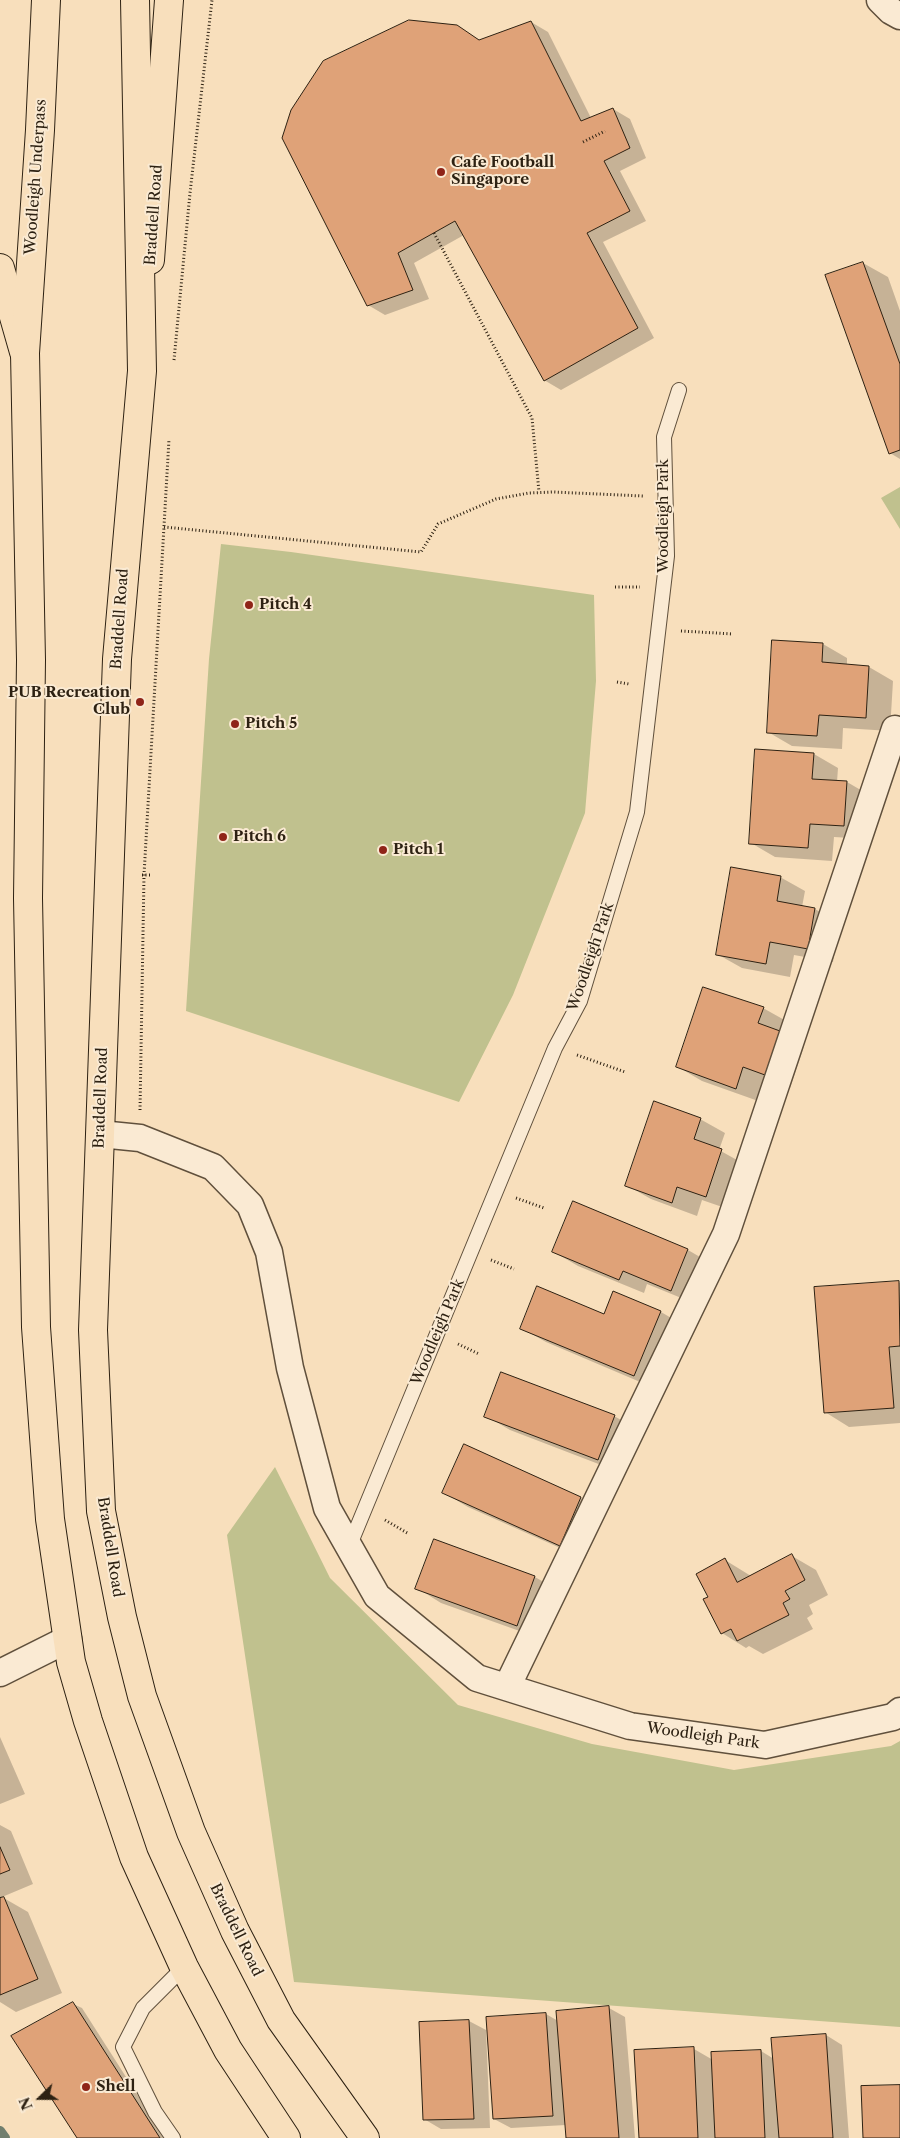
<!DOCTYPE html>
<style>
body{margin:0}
#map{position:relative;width:900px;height:2138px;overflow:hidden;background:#f8dfbc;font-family:"Libre Caslon Text",serif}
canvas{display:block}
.north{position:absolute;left:15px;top:2073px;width:50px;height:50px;-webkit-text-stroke:4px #faead3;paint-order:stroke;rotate:248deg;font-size:14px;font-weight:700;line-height:20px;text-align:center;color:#2d2112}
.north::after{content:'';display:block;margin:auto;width:18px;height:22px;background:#2d2112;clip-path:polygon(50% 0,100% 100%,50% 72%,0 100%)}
</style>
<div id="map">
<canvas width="900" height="2138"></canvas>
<div class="north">N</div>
</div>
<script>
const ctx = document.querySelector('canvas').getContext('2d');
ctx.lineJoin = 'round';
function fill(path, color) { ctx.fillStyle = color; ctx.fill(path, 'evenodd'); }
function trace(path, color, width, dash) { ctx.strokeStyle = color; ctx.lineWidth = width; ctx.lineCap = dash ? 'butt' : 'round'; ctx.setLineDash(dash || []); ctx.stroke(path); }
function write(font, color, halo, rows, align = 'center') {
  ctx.font = font + ' "Libre Caslon Text",serif'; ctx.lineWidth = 4; ctx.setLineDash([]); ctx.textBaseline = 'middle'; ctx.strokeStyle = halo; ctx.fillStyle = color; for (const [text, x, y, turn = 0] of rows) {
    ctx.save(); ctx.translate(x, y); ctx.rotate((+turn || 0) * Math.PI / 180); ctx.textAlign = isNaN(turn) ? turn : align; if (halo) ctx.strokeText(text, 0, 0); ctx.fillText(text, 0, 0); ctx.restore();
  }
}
const green = new Path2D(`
 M900,487v42l-19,-31z
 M221,544l70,8 303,43 2,86 -11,132 -72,182 -54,107 -273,-91 23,-352z
 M275,1467l55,111 128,127 134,39 142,26 157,-24 9,-5v286l-606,-45 -67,-447z`);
const shadow = new Path2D(`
 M531,22l17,10 43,86 22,-9 17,10 16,39 -26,13 26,50 -43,21 51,96 -93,52 -17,-10 -80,-145 -50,28 15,36 -44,16 -17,-10 89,-279 24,15z
 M863,263l25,14 12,34v148l-10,-6z
 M823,644l24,14v7l22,2 24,14 -3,50 -47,-3 -1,21 -50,-3 -24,-14z
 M814,754l24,14 -1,14h10l24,14 -3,43 -34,-2 -2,24 -57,-4 -24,-14z
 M780,877l25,14 -3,16 13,2 24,14 -6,39 -39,-7 -4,22 -48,-9 -25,-14z
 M763,1008l25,14 -4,13 20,11 -14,42 -22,-8 -7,22 -59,-21 -24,-14z
 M700,1119l25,14 -6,17 27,15 -15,45 -29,-10 -5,16 -46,-17 -25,-14z
 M688,1250l24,14 -16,40 -49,-20 -3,9 -66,-27 -24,-14z
 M898,1282l2,1v140l-51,4 -24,-15z
 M661,1312l24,14 -26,64 -113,-48 -25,-14 83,-12z
 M486,1416h128l25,14 -17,43 -112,-43z
 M464,1446l117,52 24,14 -20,47 -117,-52 -24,-14z
 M792,1556l24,14 12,25 -19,10 4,9 -6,4 6,11 -50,25 -14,-8 -3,2 -24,-15 -13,-36 16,-37 26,16z
 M535,1577l24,14 -17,48 -101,-36 -24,-15z
 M0,1737l25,57 -25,10z
 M0,1825l11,6 22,53 -31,13 26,15 34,81 -46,19 -16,-10z
 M73,2004l9,4 83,130h-86z
 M609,2008l16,9 10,121h-68l-1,-13 -55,3 -17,-9 52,-105 12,7z
 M469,2021l17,9 4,98 -49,1 -17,-10z
 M826,2035l16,10 7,93h-209l54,-89 19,11 48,-9 13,8z`);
const stream = new Path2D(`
 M0,2131l5,7`);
const building = new Path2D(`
 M409,20l48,5 22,15 52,-19 50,100 32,-13 17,40 -26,13 26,50 -43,22 51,95 -94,53 -89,-160 -57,32 15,37 -46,16 -85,-168 9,-28 32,-49z
 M863,262l37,102v86l-11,4 -64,-179z
 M772,640l51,3 -1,19 47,4 -3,52 -47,-3 -2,21 -50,-3z
 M755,749l59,4 -2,26 35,2 -3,45 -34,-2 -2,24 -59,-4z
 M731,867l50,9 -4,25 38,7 -7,41 -38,-7 -4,22 -50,-9z
 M703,987l61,20 -6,16 22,8 -15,44 -22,-8 -7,22 -60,-22z
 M654,1101l47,17 -7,21 28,10 -16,48 -29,-10 -5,16 -47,-17z
 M573,1201l115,48 -17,42 -48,-20 -4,9 -67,-28z
 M899,1281l1,65 -11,1 5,61 -70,5 -10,-126z
 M537,1286l67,28 9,-23 48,20 -27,65 -114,-47z
 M501,1372l114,43 -17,45 -114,-43z
 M464,1444l117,53 -21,49 -118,-53z
 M434,1539l101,37 -18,50 -102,-37z
 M792,1554l13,26 -20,11 5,8 -7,4 6,12 -52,26 -6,-12 -10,5 -18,-35 5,-2 -12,-23 29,-16 12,24z
 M0,1847l10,23 -10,4z
 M4,1897l34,82 -38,16v-97z
 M73,2002l87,136h-83l-66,-102z
 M609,2006l10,132h-53l-10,-127z
 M546,2013l7,103 -60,3 -7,-102z
 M469,2020l5,99 -51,1 -4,-98z
 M826,2034l7,104h-54l-8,-100z
 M694,2047l4,91h-59l-5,-88z
 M761,2050l4,88h-50l-4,-86z
 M900,2085v53h-37l-2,-52z`);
const path = new Path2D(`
 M583,142l22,-11
 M434,233l98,185 7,74
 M174,360l16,-167 22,-193
 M164,527l257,25 17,-28 58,-25 33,-6 24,-1 90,4
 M615,587h25
 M681,631l52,3
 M617,682l12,2
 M142,875h8
 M577,1055l48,17
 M140,1110l4,-235 25,-436
 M516,1198l28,10
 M491,1260l23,9
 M458,1344l21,10
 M385,1520l24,14`);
const lane = new Path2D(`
 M349,1547l206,-499 25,-47 57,-189 30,-256 -3,-119 15,-47
 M173,2138l-18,-26 -32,-65 20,-39 41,-41`);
const street = new Path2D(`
 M880,0l11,11 9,5
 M100,1134l40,4 73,29 37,38 19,47 21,116 37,140 50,88 100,82 153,48 135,19 128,-28 7,-6
 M0,1673l68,-34
 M507,1687l219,-453 169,-505`);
const primary = new Path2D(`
 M150,260l19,-260
 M0,268l24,84`);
const highway = new Path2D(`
 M46,0l-6,130 -15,223 6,307 -3,238 8,429 14,192 21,143 17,59 46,136 50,110 44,83 58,88
 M135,0l7,371 -25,288 -24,671 8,181 21,106 20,79 49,136 44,99 46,89 84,118`);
const markers = [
 [441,172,5,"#8f2418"],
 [249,605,5,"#8f2418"],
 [140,702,5,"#8f2418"],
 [235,724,5,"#8f2418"],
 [223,837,5,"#8f2418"],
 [383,850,5,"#8f2418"],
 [86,2087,5,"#8f2418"]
];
const poiNames = [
 ["Cafe Football",451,163],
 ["Singapore",451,180],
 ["Pitch 4",259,605],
 ["PUB Recreation",130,693,"right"],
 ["Club",130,710,"right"],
 ["Pitch 5",245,724],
 ["Pitch 6",233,837],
 ["Pitch 1",393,850],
 ["Shell",96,2087]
];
const streetNames = [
 ["Woodleigh Underpass",36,177,-86],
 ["Braddell Road",154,215,-86],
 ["Woodleigh Park",664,516,-90],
 ["Braddell Road",120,619,-86],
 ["Woodleigh Park",591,957,-71],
 ["Braddell Road",101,1098,-88],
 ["Woodleigh Park",438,1332,-67],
 ["Braddell Road",110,1547,81],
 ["Woodleigh Park",703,1736,8],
 ["Braddell Road",236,1930,64]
];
fill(green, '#c0c18e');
fill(shadow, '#0003');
trace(stream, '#717f6e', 10);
fill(building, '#dfa278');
trace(building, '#2d2112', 1);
trace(lane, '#60503c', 16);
trace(street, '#60503c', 29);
trace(primary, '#2d2112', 30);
trace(highway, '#2d2112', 30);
trace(path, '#2d2112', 3, [1, 2.5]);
trace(lane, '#faead3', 14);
trace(street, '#faead3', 26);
trace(primary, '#f8dfbc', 28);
trace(highway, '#f8dfbc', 28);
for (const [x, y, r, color] of markers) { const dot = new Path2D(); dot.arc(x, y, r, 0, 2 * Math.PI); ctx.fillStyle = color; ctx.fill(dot); trace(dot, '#faead3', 2); }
write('bold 15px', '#2d2112', '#faead3', poiNames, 'left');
write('15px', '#2d2112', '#faead3', streetNames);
</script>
